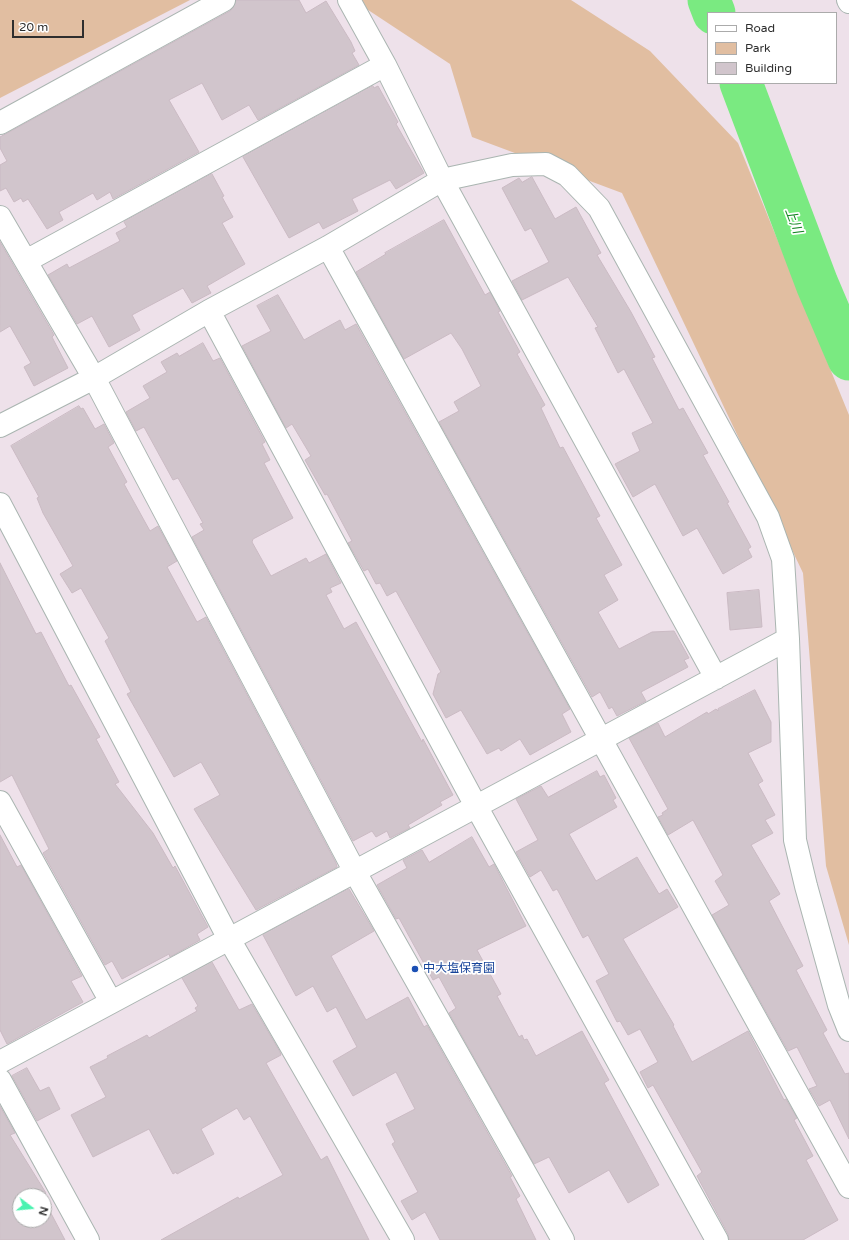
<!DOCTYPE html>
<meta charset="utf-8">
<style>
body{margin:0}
#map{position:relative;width:849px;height:1240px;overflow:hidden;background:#eee1ea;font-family:"Varela Round",sans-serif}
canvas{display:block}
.legend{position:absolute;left:707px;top:12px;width:130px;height:72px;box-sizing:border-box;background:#fff;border:1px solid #ababab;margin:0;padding:5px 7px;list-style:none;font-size:12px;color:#2e2e2e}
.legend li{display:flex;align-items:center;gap:8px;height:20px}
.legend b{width:20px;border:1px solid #ababab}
.north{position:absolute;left:12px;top:1188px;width:40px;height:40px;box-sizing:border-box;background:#fff;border:1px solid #ababab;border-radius:50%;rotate:106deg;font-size:11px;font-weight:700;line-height:16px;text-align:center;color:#2e2e2e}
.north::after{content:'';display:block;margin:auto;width:14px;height:18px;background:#4af2b0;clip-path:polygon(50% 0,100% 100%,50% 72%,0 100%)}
.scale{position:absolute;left:12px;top:20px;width:72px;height:18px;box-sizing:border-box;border:2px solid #2e2e2e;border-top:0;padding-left:5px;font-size:12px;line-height:14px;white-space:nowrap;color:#2e2e2e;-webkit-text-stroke:3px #fff;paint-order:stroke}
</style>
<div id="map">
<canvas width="849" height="1240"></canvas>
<ul class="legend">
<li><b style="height:5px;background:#fff"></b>Road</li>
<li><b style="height:11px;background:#e1bea1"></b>Park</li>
<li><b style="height:11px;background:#d1c5cc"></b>Building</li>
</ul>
<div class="north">N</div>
<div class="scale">20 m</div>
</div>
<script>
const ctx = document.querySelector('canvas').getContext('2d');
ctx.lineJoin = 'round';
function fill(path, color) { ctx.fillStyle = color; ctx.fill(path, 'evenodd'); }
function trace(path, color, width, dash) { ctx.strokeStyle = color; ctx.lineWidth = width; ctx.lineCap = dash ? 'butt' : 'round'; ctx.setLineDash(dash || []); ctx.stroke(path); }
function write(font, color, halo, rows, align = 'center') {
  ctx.font = font + ' "Varela Round","Noto Sans JP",sans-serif'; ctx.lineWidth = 3.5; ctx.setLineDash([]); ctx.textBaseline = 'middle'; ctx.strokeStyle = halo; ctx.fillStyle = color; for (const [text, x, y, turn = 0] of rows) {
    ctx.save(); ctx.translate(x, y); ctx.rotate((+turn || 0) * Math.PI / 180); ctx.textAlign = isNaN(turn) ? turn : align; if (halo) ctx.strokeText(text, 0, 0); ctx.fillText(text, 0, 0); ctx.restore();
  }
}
const green = new Path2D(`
 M0,0h190l-190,98z
 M353,0h218l79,51 88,92 111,272v530l-23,-79 -23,-293 -181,-380 -150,-56 -22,-73z`);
const river = new Path2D(`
 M709,0l5,13
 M741,83l76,201 32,75`);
const building = new Path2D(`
 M237,0h62l7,13 20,-12 25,41 4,9 -3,2 7,12 -101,55 -9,-15 -27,15 -20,-37 -33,17 30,52 -86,47 -3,-7 -13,8 -4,-7 -34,19 4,8 -16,9 -19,-30 -5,3 -2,-4 -7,4 -8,-14 -6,3v-26l7,-4 -7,-13v-11l230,-126z
 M373,86l1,2 4,-2 20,36 -2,2 28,49 -28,16 -6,-9 -38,19 6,12 -35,18 -4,-7 -30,16 -46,-81z
 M212,174l12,22 -2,1 11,20 -11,6 23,41 -38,22 4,7 -19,10 -9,-15 -51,27 8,15 -31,17 -17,-31 -15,8 -29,-49 19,-11 2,4 51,-27 -4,-8 11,-6 -3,-5z
 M532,177l23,42 21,-12 25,46 -4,2 34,57 24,45 -3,1 27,52 4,-2 25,45 -5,2 26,47 -2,1 24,44 -3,2 4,8 -29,17 -26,-46 -14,8 -28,-52 -22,13 -18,-33 25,-13 -8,-18 21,-10 -29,-54 -6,4 -23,-45 3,-1 -30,-50 -46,23 -10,-19 37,-19 -18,-34 -6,3 -23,-43 17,-10 3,4z
 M444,220l41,75 5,-3 10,19 -2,1 22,40 -3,2 28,51 -4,3 19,40 3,-1 37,69 -4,2 26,47 -18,10 14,25 -20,12 21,37 33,-17 22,-1 15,27 -5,2 4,7 -47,25 5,9 -29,15 -5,-9 -3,2 -9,-17 -8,5 -153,-275 20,-11 -5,-9 27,-16 -19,-37 -11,-16 -47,26 -48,-87 30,-18 -1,-1z
 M0,242l54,93 -2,2 16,31 -34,18 -10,-19 7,-4 -21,-37 -10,6z
 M278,295l26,45 36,-20 5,10 11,-6 214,385 -8,5 9,18 -41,23 -10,-16 -19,12 -2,-3 -12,6 -26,-44 -15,8 -13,-24 5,-20 3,-2 -45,-81 -9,5 -7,-13 -4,1 -8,-15 -4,2 -16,-28 4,-2 -25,-47 -2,1 -20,-35 6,-4 -19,-32 -6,4 -44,-82 29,-15 -14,-25z
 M203,343l10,18 7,-3 45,84 -3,2 8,16 -6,3 29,55 -40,21 -1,3 19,34 35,-18 3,5 17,-9 15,29 -11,5 2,4 -6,3 18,34 12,-7 66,120 1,-3 30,56 -13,7 2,3 -34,20 2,3 -20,10 -3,-7 -11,6 -4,-6 -19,10 -161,-304 12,-7 -4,-6 3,-1 -25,-45 -5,2 -29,-53 -8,4 -10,-19 24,-14 -7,-12 24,-14 -6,-10 16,-9 2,3z
 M79,406l2,3 2,-1 12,21 9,-5 10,19 -6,4 19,35 -3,2 26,47 8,-5 19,35 -10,6 30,55 9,-5 130,246 1,4 -81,43 -62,-101 26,-14 -19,-33 -27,15 -47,-83 4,-2 -26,-51 4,-3 -28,-50 -9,5 -12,-19 13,-8 -30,-53 -6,-15 2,-1 -28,-51z
 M0,563l36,71 5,-2 28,54 2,-1 29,52 -4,2 23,43 -4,2 38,49 20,35 2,-2 33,61 -11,7 3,6 -30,17 -1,-3 -47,25 -10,-18 -7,4 -62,-112 6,-4 -37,-74 -12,7z
 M759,590l3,37 -32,3 -3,-37z
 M755,690l16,32v20l-23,11 15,28 -5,3 17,31 -10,5 8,13 -22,12 29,49 -11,7 34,65 -7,4 31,60 -4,3 22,41 4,-1v66l-19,-39 -11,6 -10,-17 8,-3 -20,-39 -9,4 -76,-136 17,-10 -14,-24 8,-6 -30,-55 -25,15 -10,-18 5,-2 -1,-2 6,-4 -39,-71 29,-15 7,14 42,-25 1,2 8,-5 2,2v-2z
 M597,771l3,6 4,-2 12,23 -3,2 4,7 -48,27 27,47 41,-24 22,37 8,-5 11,18 -55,32 51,86 -1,1 19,36 56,-31 36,69 2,-1 11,19 -3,2 19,36 -7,4 32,60 -35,20h-74l-1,-6 -31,-58 5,-4 -49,-87 -5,3 -8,-16 18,-10 -18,-33 -12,6 -8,-14 -3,1 -21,-41 13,-7 -21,-39 -5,3 -26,-49 -4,2 -12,-21 -11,7 -14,-25 22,-12 -22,-41 25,-13 7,11z
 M0,835l17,32 4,-2 61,111 -11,5 12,21 -76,42 -7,-14z
 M472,837l17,30 5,-3 32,62 -49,24 24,44 -4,2 22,41 3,-2 2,5 3,-1 9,17 46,-25 27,49 -5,3 55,102 -31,18 -19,-33 -40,23 -20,-36 -15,7 -85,-151 7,-5 -17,-31 -6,3 -34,-62 -3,1 -19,-34 30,-17 -4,-8 19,-10 7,12z
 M349,889l25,42 -43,25 35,64 42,-23 16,30 3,-2 85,151 -2,1 10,19 -4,3 20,41h-96l-15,-28 -13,8 -11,-19 17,-9 -26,-48 3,-2 -9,-18 29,-15 -19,-37 -43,24 -20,-35 24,-14 -21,-40 -9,5 -14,-26 -17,10 -33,-61z
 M212,962l27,48 13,-6 28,48 1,3 -15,8 55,97 6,-4 42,84h-208l77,-43 1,2 44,-24 -33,-59 -6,4 -7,-12 -36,21 13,25 -37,20 -1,-2 -3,2 -24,-45 -56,28 -22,-42 35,-18 -16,-30 18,-9 -1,-2 40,-21 2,3 48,-27 -2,-3 3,-2 -16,-28z
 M27,1068l13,23 9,-4 11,22 -23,12 -25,-45z
 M0,1106l15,27 -5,2 36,58 -4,3h-22v24h24v-20l21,40h-65z`);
const street = new Path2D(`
 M349,0l36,65 57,115 274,498
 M0,123l224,-123
 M0,217l94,161 261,494 208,368
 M328,247l521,940
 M26,261l359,-196
 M209,311l267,495 241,434
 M0,426l94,-48 115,-67 119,-64 114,-67 70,-15 34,-1 21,11 32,33 169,309 15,42 5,80 7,201 11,46 33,119 10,25
 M0,802l111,200
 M0,1062l788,-423
 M0,1080l88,160`);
const secondary = new Path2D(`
 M848,0l1,2
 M0,504l229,435 174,301`);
const markers = [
 [415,969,4,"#1a4fb4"]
];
const transitNames = [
 ["中大塩保育園",423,969]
];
const waterNames = [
 ["上川",793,221,69]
];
fill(green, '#e1bea1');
trace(river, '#7aea81', 43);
fill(building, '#d1c5cc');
trace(building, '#cabac3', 1);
trace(street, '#aab5b1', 24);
trace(secondary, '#aab5b1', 24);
trace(street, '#fff', 22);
trace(secondary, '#fff', 22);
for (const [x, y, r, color] of markers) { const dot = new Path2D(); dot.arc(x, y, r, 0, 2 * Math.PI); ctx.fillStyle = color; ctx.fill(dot); trace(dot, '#fff', 1.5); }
write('12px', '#164399', '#fff', transitNames, 'left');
write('italic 13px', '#148623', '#fff', waterNames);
</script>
